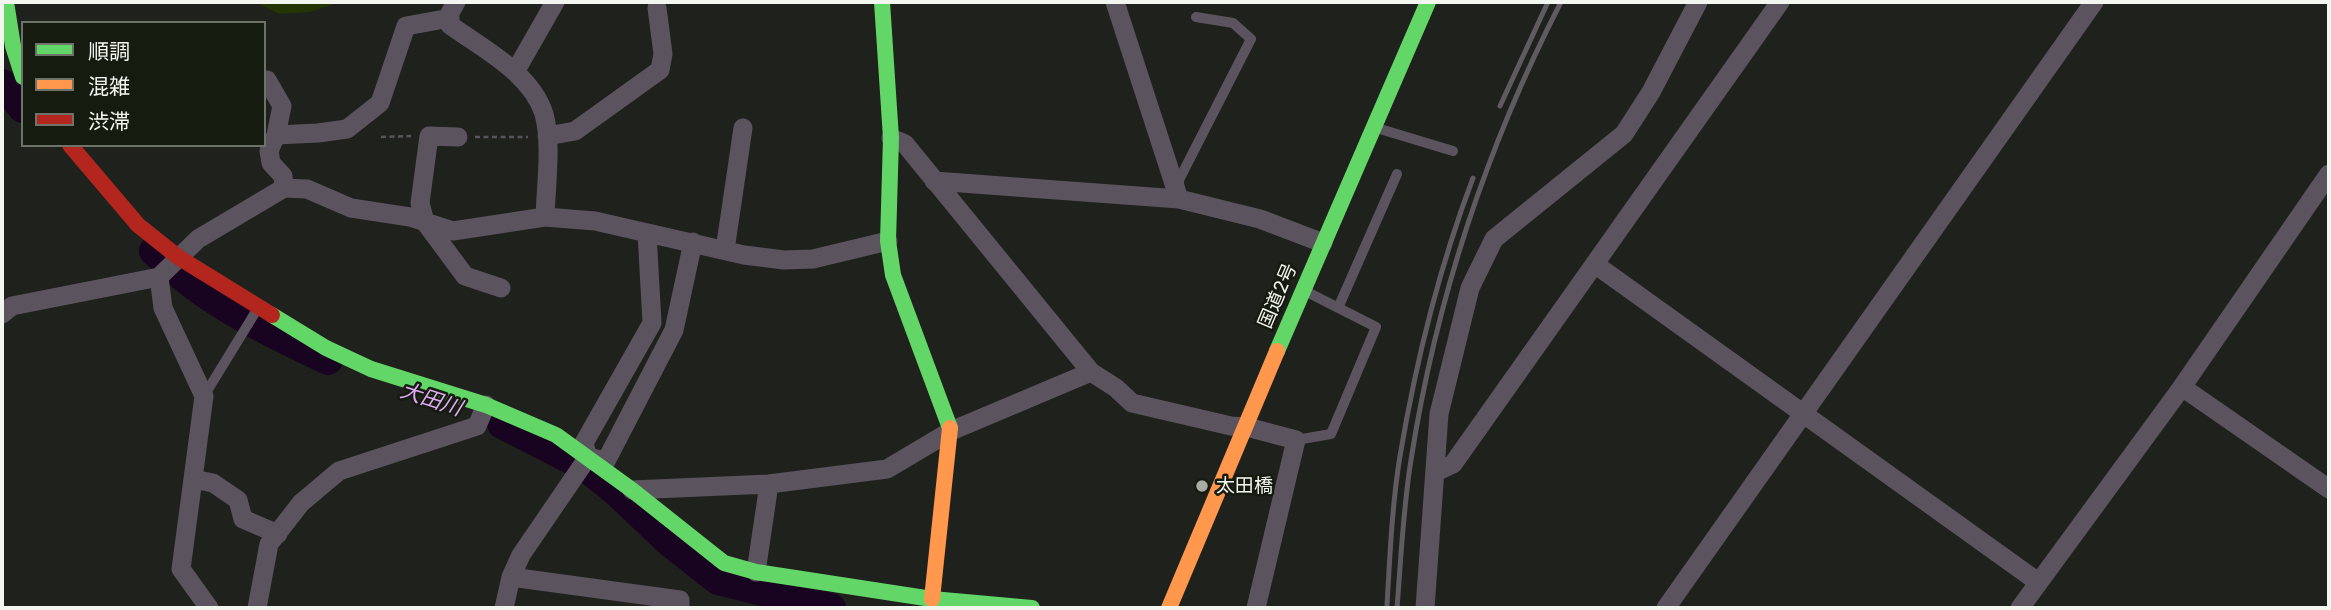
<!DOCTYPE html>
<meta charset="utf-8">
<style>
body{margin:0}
#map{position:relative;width:2331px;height:610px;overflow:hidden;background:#1f211c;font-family:Inter,"Noto Sans JP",sans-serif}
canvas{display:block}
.frame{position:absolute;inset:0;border:4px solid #f3f6ef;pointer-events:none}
.legend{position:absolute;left:21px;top:21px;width:245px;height:126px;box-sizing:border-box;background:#161b10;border:2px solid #6e7369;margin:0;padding:9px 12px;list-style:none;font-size:21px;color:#f3f6ef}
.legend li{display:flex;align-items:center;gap:14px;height:35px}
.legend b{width:35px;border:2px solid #6e7369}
</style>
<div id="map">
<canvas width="2331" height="610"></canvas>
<div class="frame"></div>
<ul class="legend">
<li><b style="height:9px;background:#63d668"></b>順調</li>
<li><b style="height:9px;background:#ff974d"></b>混雑</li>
<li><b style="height:9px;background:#b3261e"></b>渋滞</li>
</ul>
</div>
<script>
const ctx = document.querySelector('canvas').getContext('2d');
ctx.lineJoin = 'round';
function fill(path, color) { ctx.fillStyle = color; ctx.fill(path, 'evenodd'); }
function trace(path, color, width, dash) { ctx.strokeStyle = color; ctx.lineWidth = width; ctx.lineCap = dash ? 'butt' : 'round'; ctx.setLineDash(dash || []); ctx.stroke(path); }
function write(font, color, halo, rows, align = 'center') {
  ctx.font = font + ' Inter,"Noto Sans JP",sans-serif'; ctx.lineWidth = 5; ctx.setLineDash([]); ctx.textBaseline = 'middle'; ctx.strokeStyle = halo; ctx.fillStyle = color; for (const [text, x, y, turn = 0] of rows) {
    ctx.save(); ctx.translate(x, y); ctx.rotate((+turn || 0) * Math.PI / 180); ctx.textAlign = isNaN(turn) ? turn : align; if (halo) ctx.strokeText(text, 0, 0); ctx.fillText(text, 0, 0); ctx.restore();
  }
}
const green = new Path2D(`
 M255,2h85l-30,10 -31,2z`);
const river = new Path2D(`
 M2,84l21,24
 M154,251c12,11 24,22 37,32 41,31 90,55 137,77
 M502,424l84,43 30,24 55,52 47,37 113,28`);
const path = new Path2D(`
 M381,137l30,-1
 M475,137h53`);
const lane = new Path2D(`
 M1380,129l73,22
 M1179,188v-8l72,-141 -18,-16 -37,-6
 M1338,308l59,-134
 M204,396l54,-88
 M1296,440l35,-6 45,-107 -67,-34`);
const street = new Path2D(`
 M456,2l-6,11v12c33,24 81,48 94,89 8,29 2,72 1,103
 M1115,2l64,197
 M515,72l40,-70
 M267,80l15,26 -6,29 -7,16 2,12 12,13 1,12
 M276,135l42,-2 29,-4 33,-26 26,-77 44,-8
 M547,136l28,-5 85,-61 3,-16 -6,-46
 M458,137l-29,-1 -9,67 5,19 40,54 36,12
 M891,138l14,6 186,228 25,16 16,15 99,23 16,1 49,13 -40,168
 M934,181l245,18 81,20 63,24
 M725,250l18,-122
 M1596,265l442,317
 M159,277l4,31 41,88 -23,173 28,39
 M2,314l10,-8 147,-29 39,-38 86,-51 23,1 44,19 59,9 43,14 92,-14 50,4 149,34 40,5 29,-1 75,-18
 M2182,387l147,102
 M588,457l18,4 68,-131 19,-88
 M1436,472l17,-8 327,-462
 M193,479l20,4 25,17 5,19 35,15
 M632,490l137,-6 118,-15 64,-38 140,-59
 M756,572l13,-88
 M511,577l169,23v8
 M257,608l12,-64 32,-41 38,-32 138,-45 9,-21
 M504,608l7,-31 10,-22 67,-98 -4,-14 68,-120 -5,-90
 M1425,608l14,-194 31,-126 24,-49 130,-105 27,-42 47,-90
 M1666,608l428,-606
 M2020,608l162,-221 147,-213`);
const fast = new Path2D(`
 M6,2l7,44 10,31
 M882,2l9,136 -3,103 5,34 57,153
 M272,315l54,33 45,21 115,36 70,30 76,55 92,73 32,9 176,27 100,9
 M1277,351l151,-349`);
const slow = new Path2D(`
 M932,599l18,-171
 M1169,608l108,-257`);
const jam = new Path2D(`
 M70,145l68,80 40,32 94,58`);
const rail = new Path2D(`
 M1500,106l48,-104
 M1387,605c3,-50 5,-100 13,-149 16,-95 39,-188 73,-278
 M1397,608c4,-49 6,-99 14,-148 25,-160 76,-314 150,-458`);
const markers = [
 [1202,486,7,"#a9aba5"]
];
const streetNames = [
 ["国道2号",1278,296,-67]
];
const poiNames = [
 ["太田橋",1216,486]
];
const waterNames = [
 ["大田川",431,400,18]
];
fill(green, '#243504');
trace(river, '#180420', 30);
trace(path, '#59545b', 2.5, [5, 3.5]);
trace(lane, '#5b535e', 10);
trace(street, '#5b535e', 19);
trace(fast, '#63d668', 16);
trace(slow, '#ff974d', 16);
trace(jam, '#b3261e', 16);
trace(rail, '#5f5b60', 5);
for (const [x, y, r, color] of markers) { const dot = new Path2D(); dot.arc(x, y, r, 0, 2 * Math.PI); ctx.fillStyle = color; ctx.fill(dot); trace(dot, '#161b10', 2.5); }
write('19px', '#f3f6ef', '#161b10', streetNames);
write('19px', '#f3f6ef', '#161b10', poiNames, 'left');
write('italic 21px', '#e0aaf7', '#161b10', waterNames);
</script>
